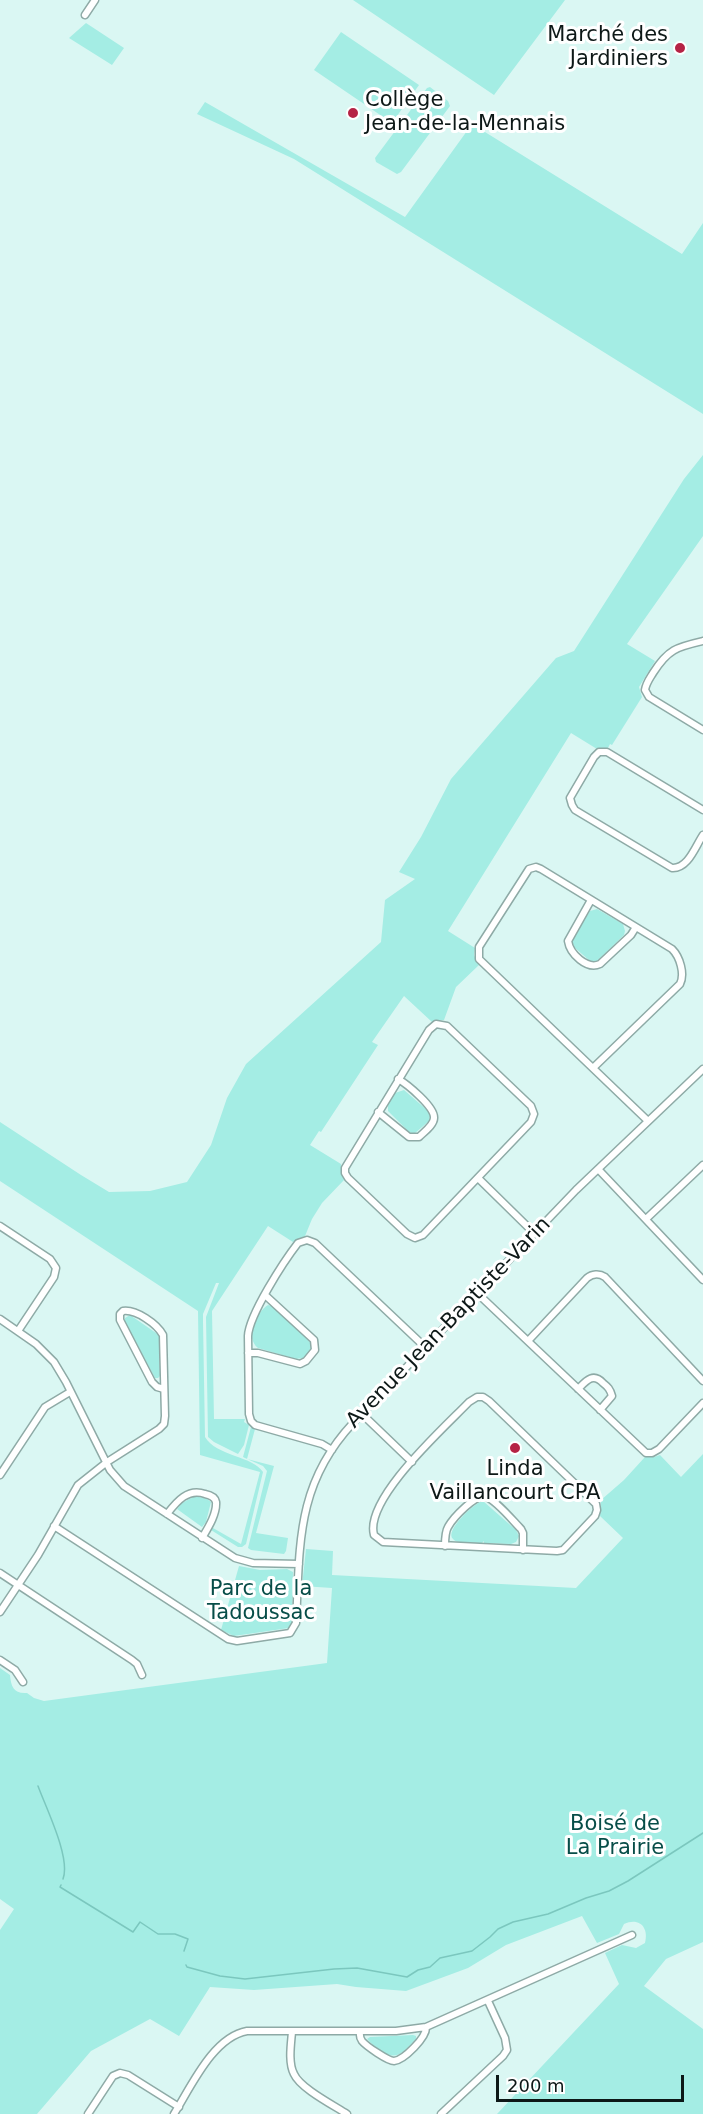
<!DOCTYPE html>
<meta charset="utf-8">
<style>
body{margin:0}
#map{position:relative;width:703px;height:2114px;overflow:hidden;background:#daf7f3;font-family:"DejaVu Sans",sans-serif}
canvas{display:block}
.scale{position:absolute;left:496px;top:2075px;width:188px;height:27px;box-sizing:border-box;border:3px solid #0d1817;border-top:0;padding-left:8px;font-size:18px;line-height:21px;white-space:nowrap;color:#0d1817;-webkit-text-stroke:4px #fff;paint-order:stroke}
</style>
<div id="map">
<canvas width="703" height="2114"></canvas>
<div class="scale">200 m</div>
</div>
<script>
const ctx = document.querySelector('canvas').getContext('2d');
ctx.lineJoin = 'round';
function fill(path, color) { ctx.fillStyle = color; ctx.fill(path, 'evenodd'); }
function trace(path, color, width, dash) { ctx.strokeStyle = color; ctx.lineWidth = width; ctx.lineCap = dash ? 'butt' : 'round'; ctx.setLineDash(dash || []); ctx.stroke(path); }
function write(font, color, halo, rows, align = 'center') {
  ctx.font = font + ' "DejaVu Sans",sans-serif'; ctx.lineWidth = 6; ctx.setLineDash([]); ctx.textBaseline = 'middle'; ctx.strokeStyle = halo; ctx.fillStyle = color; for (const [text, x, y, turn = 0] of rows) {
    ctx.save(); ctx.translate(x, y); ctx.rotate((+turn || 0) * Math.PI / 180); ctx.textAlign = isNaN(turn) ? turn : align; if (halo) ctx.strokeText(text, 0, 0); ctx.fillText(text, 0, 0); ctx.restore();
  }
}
const green = new Path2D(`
 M353,0h212l-71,95z
 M86,23l38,25 -12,17 -43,-27z
 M341,32l78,53 -27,38 -78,-53z
 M430,87l18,14 2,5 -49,66 -4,2 -21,-12 -1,-4 52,-70z
 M205,102l200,115 67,-93 210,130 21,-31v191l-409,-255 -97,-45z
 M703,455v81l-76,108 28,17 -16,26 3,10 -30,48 -2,-1 -2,4 -11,1 -26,-16 -123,198 27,17 -1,7 5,10 -23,22 -12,33 -12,2 -28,-26 -32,46 6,3 -57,87 -2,-1 -9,14 31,19v8l3,8 -22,23 -10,16 -7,17 -12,6 -25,-16 -56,85 2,108h31l-1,3 5,3 -5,20 -6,9 -24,-12 -6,-5 -2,-120 13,-34h-3l-13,31v7l2,116c11,19 48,19 58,35l-17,72 -4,3h-4l-27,-17 2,-2 28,16 19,-72 -60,-17 -2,-144 -198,-130v-59l81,53 28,17 41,-1 37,-9 24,-37 16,-47 19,-34 135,-122 4,-42 30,-21 -16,-7 22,-35 30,-58 105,-121 18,-7 110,-172z
 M597,909l26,15 2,7 -1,4 -27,26 -6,1 -17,-15 -2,-7 18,-29z
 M404,1090l23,20 3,6 -1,5 -15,13 -5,-2 -21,-21v-6l7,-12z
 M268,1305l6,2 37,36v7l-8,8 -7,1 -38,-11c-13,-10 -2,-36 10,-43z
 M130,1315l29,20 1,41 -2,2h-3l-30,-56v-4z
 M251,1427l4,2 -8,30 27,7 -18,67 32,5 -2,13 -2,3 -33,-4 -3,-2 19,-77 -4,-5 -18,-8 -2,-1z
 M703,1454v488l-37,17 -22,27 59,43v85h-206l122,-130 -14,-31 17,-8 14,3 9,-5c4,-15 -5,-26 -21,-19l-5,10 -22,9 -15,-27 -76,29 -38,23 -62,23 -50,-4 -19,-3 -83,6 -44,-3 -31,49 -29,-17 -59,32 -54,63h-37v-184l14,-21 -14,-10v-231l10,7c1,12 4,19 17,18l7,5 10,3 283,-38 5,-75 -30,-2 4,-37 27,2 -1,24 244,13 47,-50 -23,-22 1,-16 23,-20 21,-23h9l6,-2 21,22z
 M195,1496l12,3 4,3 -5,20 -4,5 -25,-18 5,-6z
 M483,1501l33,29 3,6 -3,6 -5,2 -27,-1v-2l-2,2c-7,0 -24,2 -29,-4 -9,-8 22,-37 30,-38z
 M239,1566l21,4 27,-1 6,3 -1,51 -3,5 -55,8 -13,-6z
 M413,2035l3,1v3c-10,10 -18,23 -33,13 -6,-4 -12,-8 -16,-13l3,-2z`);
const stream = new Path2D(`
 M38,1786c8,22 33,72 25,93
 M61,1885l-1,2 73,45 7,-10 18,12h17l13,5 -4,12
 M186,1965l1,2 33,9 25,3 89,-10 23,-1 50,9 11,-7 12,-3 10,-9 32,-7 18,-14 8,-8 15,-7 35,-8 38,-16 23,-7 19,-10 75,-48`);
const minor = new Path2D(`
 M85,15l10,-15
 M703,641c-26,6 -35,8 -50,32 -3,5 -7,10 -8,17l4,7 54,33
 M703,810l-96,-58h-8l-5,5 -24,41 2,7 3,5 97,58c16,1 23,-21 31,-33
 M591,900l-23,41c2,13 19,29 32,23l31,-29 5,-8
 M436,1024l11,2 84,80 3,8 -3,8 -108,113 -8,3 -8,-4 -59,-56 -3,-5v-5l84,-138z
 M593,1068l87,-84c5,-10 0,-27 -8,-35l-131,-80 -5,-2 -7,2 -50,78v12l169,162
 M378,1112l31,25h10c5,-5 15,-12 15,-19 1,-11 -27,-34 -36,-39
 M598,1169l105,111
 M478,1178l56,55
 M646,1219l57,-54
 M0,1226l50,33 6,9 -2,9 -36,54
 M477,1293l169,160h6l7,-4 44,-46
 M0,1319l36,25 18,18 12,20 44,88 14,16 111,72 18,5 46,1
 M528,1341l59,-63c5,-4 12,-5 18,-1l98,104
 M248,1353h10l42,11 6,-3 9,-11 -1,-10 -49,-45
 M578,1389c8,-8 15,-17 25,-6 5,4 7,6 9,13l-12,14
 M477,1397h6l6,4 107,103 1,6 -2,6 -32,34 -6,1 -174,-9 -9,-7c-10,-36 71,-108 95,-133z
 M362,1414l50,48
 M332,1450l-10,-6 -67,-19 -4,-4 -2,-7 -1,-78c1,-21 36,-75 50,-93l9,-3 8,3 110,104
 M0,1475l45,-68 25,-15
 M167,1514c10,-13 21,-26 38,-20 5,1 10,3 11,8 1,12 -8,26 -14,36
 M54,1526l174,113 9,2 53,-8 6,-10c4,-79 0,-139 57,-200l223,-233 127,-121
 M445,1546c0,-6 0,-14 3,-19 5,-9 28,-34 38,-30 10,3 27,24 35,32l2,4v17
 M0,1573l132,87 5,4 5,11
 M0,1612l38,-57 40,-70 29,-23 52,-33 5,-5 1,-8 -2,-81c-6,-11 -27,-26 -40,-24l-3,3v6l32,62 5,5 7,2
 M0,1660l15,10 8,12
 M360,2031c0,5 -1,6 2,10 4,5 26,20 32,20 10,-1 33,-24 32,-34
 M292,2032c-1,12 -4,31 2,42 6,14 39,31 53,40
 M88,2114l25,-38 7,-3 8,2 51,32
 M174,2114c17,-27 39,-77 73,-83h149l30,-4 206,-92
 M441,2114l62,-58 4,-6 -2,-12 -17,-37`);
const markers = [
 [680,48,6,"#b52345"],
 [353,113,6,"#b52345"],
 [515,1448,6,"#b52345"]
];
const poiNames = [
 ["Marché des",668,36],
 ["Jardiniers",668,60],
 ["Collège",365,101,"left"],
 ["Jean-de-la-Mennais",365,125,"left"],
 ["Linda",515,1470,"center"],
 ["Vaillancourt CPA",515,1494,"center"]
];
const streetNames = [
 ["Avenue Jean-Baptiste-Varin",449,1323,-46]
];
const parkNames = [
 ["Parc de la",261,1590],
 ["Tadoussac",261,1614],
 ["Boisé de",615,1825],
 ["La Prairie",615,1849]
];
fill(green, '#a4ede4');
trace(stream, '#7bc7be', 1.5);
trace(minor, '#8eaaa6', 9);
trace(minor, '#fff', 6);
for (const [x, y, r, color] of markers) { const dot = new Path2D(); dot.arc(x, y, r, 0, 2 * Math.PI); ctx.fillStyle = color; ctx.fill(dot); trace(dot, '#fff', 2); }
write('21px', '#0d1817', '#fff', poiNames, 'right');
write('21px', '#0d1817', '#fff', streetNames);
write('21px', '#074d48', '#fff', parkNames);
</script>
